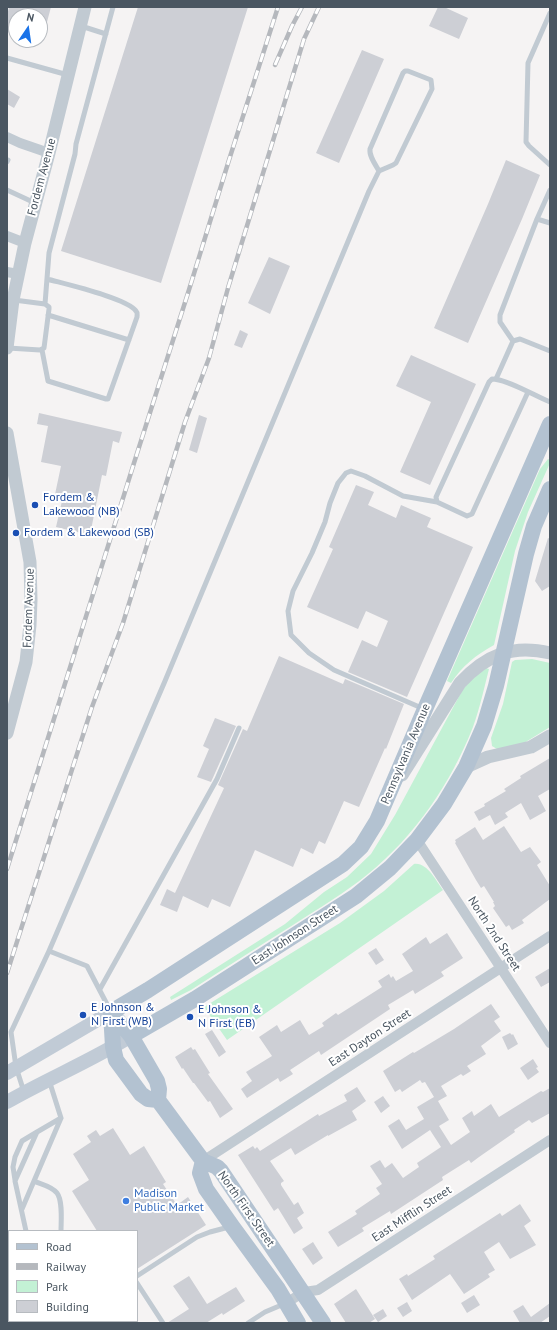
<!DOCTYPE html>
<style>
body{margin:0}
#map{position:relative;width:557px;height:1330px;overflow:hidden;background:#f5f3f3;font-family:"PT Sans",sans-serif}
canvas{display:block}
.frame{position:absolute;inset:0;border:8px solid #4a5661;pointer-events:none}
.legend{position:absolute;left:8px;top:1230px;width:130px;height:92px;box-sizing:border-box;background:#fff;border:1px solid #b7bbc0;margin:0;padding:5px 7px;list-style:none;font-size:12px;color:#4a5661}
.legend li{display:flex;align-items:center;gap:8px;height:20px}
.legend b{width:20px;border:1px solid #b7bbc0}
.north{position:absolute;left:8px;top:8px;width:40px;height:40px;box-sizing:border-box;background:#fff;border:1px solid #b7bbc0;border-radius:50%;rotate:13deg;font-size:11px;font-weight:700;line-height:16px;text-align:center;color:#4a5661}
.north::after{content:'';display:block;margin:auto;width:14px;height:18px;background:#1a73e8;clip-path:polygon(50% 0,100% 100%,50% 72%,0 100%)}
</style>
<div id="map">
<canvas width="557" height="1330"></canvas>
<div class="frame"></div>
<ul class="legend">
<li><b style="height:5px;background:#b3c2d1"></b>Road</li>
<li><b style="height:5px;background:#b5b8bd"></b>Railway</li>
<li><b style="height:11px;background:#c3f1d5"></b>Park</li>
<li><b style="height:11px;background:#cdcfd5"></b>Building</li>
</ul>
<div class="north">N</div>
</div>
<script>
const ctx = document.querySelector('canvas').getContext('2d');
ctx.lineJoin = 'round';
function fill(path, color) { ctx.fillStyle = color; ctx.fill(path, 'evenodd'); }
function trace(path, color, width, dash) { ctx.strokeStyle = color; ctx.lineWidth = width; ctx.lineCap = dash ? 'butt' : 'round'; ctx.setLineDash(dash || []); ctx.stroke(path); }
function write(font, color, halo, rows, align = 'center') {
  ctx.font = font + ' "PT Sans",sans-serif'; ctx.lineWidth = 4; ctx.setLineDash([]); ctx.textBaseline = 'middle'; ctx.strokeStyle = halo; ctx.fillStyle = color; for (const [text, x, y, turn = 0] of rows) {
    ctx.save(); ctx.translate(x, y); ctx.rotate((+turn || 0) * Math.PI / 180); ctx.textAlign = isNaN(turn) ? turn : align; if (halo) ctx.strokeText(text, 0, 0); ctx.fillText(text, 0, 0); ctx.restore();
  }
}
const green = new Path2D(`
 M548,459l2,1v3l-22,49 -13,39 -21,94c-19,11 -31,20 -43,38l-4,-2 93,-212z
 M532,659l18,4v64l-26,16 -27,6 -5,-3 -1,-8 12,-34 9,-42 3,-2z
 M486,668l3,1c-5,19 -9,39 -16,58 -22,56 -58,109 -105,147 -23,19 -49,34 -75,51 -34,21 -68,43 -102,65l-20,10 -1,-3 115,-73 39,-32 23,-15 24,-23 24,-39 68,-126 9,-10z
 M414,864c13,-2 22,17 29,26l-216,150 -23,-33 136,-84 44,-32z`);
const building = new Path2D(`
 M9,7h42l-8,30 -3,-1v-20h-24v18l-9,-2v-16z
 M138,7h110l-87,276 -100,-32z
 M438,7h6l24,11 -9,21 -30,-13z
 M362,50l22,9 -45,104 -23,-10z
 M7,89l13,8 -6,11 -7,-4z
 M506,160l34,15 -18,44 -54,124 -34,-15 54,-124z
 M269,257l21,9 -20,48 -22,-11z
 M240,330l8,4 -6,14 -8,-3z
 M411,355l65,29 -46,101 -30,-13 31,-70 -35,-16z
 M39,413l83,19 -3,11 -6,-2 -7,35 -4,-1 -12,60 -34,-8 6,-26 -8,-2 7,-33 -20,-4 7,-36 -11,-2z
 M199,415l8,3 -10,35 -8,-3z
 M356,485l18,7 -6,13 28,13 5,-13 30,13 -4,9 46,20 -66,150 -59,-25 14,-32 15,7 11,-26 -22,-10 -8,18 -51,-22 26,-58 -4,-2z
 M548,538l2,1v47l-8,5 -7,-10z
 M279,656l64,28 2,-5 59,25 -18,45 -1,-1 -26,59 -15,-6 -19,43 -6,-3 -6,13 -12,-6 -8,19 -38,-17 -25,57 -18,-8 -4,9 -25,-12 -6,16 -17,-7 7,-16 8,4 49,-105 -6,-3 25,-56 4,2z
 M215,718l21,8 -25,56 -14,-5 12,-28 -6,-3z
 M550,758v31l-12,7 8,15 -16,9 -9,-17 -16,10 3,4 -13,8 -5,-10 -11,6 -5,-9 11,-6 -1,-2 22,-13 -2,-2 17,-11 -1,-2z
 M504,826l17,26 9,-5 11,15 -4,3 13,21v13l-28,21 2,3 -12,7 -3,-5 -3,2 -13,-19 2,-2 -2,-4h1l-10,-16 -3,2 -5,-8 -21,-37 1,-1 -1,-2 20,-13 8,13z
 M447,933l16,25 -22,14 3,4 -29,18 -2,-4 -25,15 2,4 -69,46 -2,-4 -29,19 3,4 -13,8 -2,-4 -31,20 -6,-9 11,-8 -6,-9 26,-16 -13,-19 18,-12 4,7 19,-12 9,15 15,-9 -2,-3 14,-10 2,2 44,-28 -4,-6 11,-7 2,4 2,-2 3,5 17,-10 -11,-17 24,-17 4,7z
 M376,948l8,12 -8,5 -8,-12z
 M550,968v14l-9,5 -6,-10z
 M491,1004l9,13 -6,4 7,10 -20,15 5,8 -19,12 4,5 -8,5 -2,-2 -20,12 6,10 -9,5 11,19 -10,6 12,19 19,-13 -8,-14 10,-7 2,5 17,-12 8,13 42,-26 2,1 7,-4v25l-18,10 -3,-3 -15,10 1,2 -36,25 -8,6 -2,-3 -27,17 1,3 -52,34 -1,-3 -28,17 2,3 -26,16 -10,-15 29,-18 -2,-3 25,-17 -4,-6 6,-4 -12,-18 10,-6 5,8 7,-5 11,15 16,-11 -2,-4 24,-16 -11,-17 -28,19 -14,-23 11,-7 7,11 18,-11 -7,-12 17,-10 -9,-15 -3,1 -2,-3 -18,12 -2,-3 -5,3 -12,-21 30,-19 1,1 40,-24z
 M212,1030l14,22 -7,5 -14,-23z
 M510,1033l2,2 1,-1 5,10 -10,6 -6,-13z
 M191,1047l2,3 2,-1 15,24 -2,1 25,35 -13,9 -10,-17 -2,1 -14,-19h-1l-10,-15 -1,1 -7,-12z
 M533,1059l5,8 -2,1 3,4 -11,8 -8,-12z
 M357,1087l9,14 -14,10 5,9 -29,16v-1l-33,20 -4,-7 -21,13 14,20 -3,2v2l13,20 4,-3 6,11 -7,5 6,10 -9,6 -16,-26 -4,3 -36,-56 15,-9 2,3 2,-2 3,4 58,-37 1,2 28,-15 -3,-6z
 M383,1096l7,10 -9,7 -7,-11z
 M113,1128l17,27 14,-9 22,36 -3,2 14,21 11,-8 18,28 -69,44v-38h-40l-25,-40 17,-11 -16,-26 18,-12 -4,-6 9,-6 4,6z
 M520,1204l11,17 -7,5 12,19 -26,14 -11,-17 -15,10 11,18 -7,4 2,3 -26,17 -14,-20 -38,26 -13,-21 8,-5 1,2 27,-17 -2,-3 67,-43 2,3z
 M313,1242l10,16 -10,7 -11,-16z
 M189,1276l18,28 29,-17 9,14 -22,14 -1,-2 -16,10h-39l22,-14 -16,-23z
 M356,1289l19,30 -6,4h-23l-12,-19z
 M474,1295l6,10 -13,8 -6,-10z
 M407,1302l5,9 -9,6 -6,-9z
 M550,1303v13l-10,7h-20l-7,-12 10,-6 8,12z
 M383,1309l4,7 -9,6 -5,-7z`);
const service = new Path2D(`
 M550,13l-22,50 -2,79 3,4 21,19
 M81,26l25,8
 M7,58l61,17
 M7,162l1,-2
 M7,190l28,13
 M537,219l13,-29
 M45,304l4,-51 26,-99 1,-10 37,-137
 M48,315l81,25
 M513,341l-13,-19v-7l37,-96 13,4
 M8,348l32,2 4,-2 5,-39v-2l-4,-3 -31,-4
 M42,350l6,31 58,18h2l1,-3 28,-79c0,-3 1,-4 -1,-6 -9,-13 -71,-27 -89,-32
 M496,379l17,-38 7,-2 30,12
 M528,392l-56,122 -5,2 -30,-14 -1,-5 53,-115 3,-3c15,0 43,17 58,23
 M424,709l-90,-39 -25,-17 -18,-18 -3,-24 5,-20 19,-38 13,-31 5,-19 8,-20 8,-10 5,-2 14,5 38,20 34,6
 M49,951l38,15 23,44
 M100,989l117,-210 22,-51
 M24,1092l-8,-25 -5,-35 38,-81 116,-270 204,-490 10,-20 14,-6 3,-2 36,-74 -1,-9 -23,-9h-3l-2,2 -33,76c-1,7 5,15 9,22
 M15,1180l-2,-13 2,-10 7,-16 15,-9
 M34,1181c6,3 18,5 23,12 6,8 4,28 4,38
 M22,1209l39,-91 -12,-38
 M26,1231l-11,-50 22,-49 24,-14
 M137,1276l60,-39 13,-5 19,-5
 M137,1283l26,40
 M59,1321l1,2
 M120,1321l1,2
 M86,1323l4,-2
 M248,1323l17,-11 19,-8`);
const minor = new Path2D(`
 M7,137l13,6 29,10
 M7,236l18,7
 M7,272l11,2
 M417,840l133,203
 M203,1161l347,-225
 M286,1303l18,-11 14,-2 232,-150`);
const tertiary = new Path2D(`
 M7,348l6,-48 12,-57 24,-90 36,-146
 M7,433l23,129 1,38 -1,25 -4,37 -19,71
 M466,767l22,-10 43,-10 19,-11
 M402,775l58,-92c26,-28 52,-39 90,-30`);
const secondary = new Path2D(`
 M7,1073l104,-61
 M7,1102c40,-23 84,-41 124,-66`);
const primary = new Path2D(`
 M111,1012l37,-22 195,-126 18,-17 16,-26 48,-112 125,-285
 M111,1012l20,24 26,45 2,8 -1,11 45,61
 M111,1012l2,35 3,13 25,34 7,5 10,1
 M131,1036l64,-37 161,-103 34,-28 27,-28 27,-36 22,-37 18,-41 12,-40 30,-132 8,-28 16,-37
 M203,1161l14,6 4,4 102,152
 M203,1161l-3,12 6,16 26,37 46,63 20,34`);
const rail = new Path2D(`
 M275,65l17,-39 10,-19
 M7,869l127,-406 54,-170 41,-133 49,-153
 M7,973l85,-266 31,-84 62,-201 24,-64 19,-70 76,-249 15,-32`);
const markers = [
 [35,505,4,"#1a4fb4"],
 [16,533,4,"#1a4fb4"],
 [83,1015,4,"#1a4fb4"],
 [190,1017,4,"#1a4fb4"],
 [126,1201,4,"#3f7fe0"]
];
const streetNames = [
 ["Fordem Avenue",42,177,-75],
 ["Fordem Avenue",29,608,-88],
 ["Pennsylvania Avenue",406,754,-67],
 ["North 2nd Street",494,934,57],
 ["East Johnson Street",295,935,-33],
 ["East Dayton Street",370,1038,-33],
 ["North First Street",246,1209,55],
 ["East Mifflin Street",412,1214,-33]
];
const transitNames = [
 ["Fordem &",43,498],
 ["Lakewood (NB)",43,512],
 ["Fordem & Lakewood (SB)",24,533],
 ["E Johnson &",91,1008],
 ["N First (WB)",91,1022],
 ["E Johnson &",198,1010],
 ["N First (EB)",198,1024]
];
const shopNames = [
 ["Madison",134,1194],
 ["Public Market",134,1208]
];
fill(green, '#c3f1d5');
fill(building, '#cdcfd5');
trace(service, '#c1cad2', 5);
trace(minor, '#c1cad2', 10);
trace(tertiary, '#c1cad2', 13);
trace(secondary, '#c1cbd6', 14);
trace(primary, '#b3c2d1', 16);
trace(rail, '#b5b8bd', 4.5);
trace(rail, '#fff', 3, [9]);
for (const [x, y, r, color] of markers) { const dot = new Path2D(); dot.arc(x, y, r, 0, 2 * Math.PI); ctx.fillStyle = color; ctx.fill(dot); trace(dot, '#fff', 1.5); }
write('12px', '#4a5661', '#fff', streetNames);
write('12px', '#164399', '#fff', transitNames, 'left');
write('12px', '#366cbe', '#fff', shopNames, 'left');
</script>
